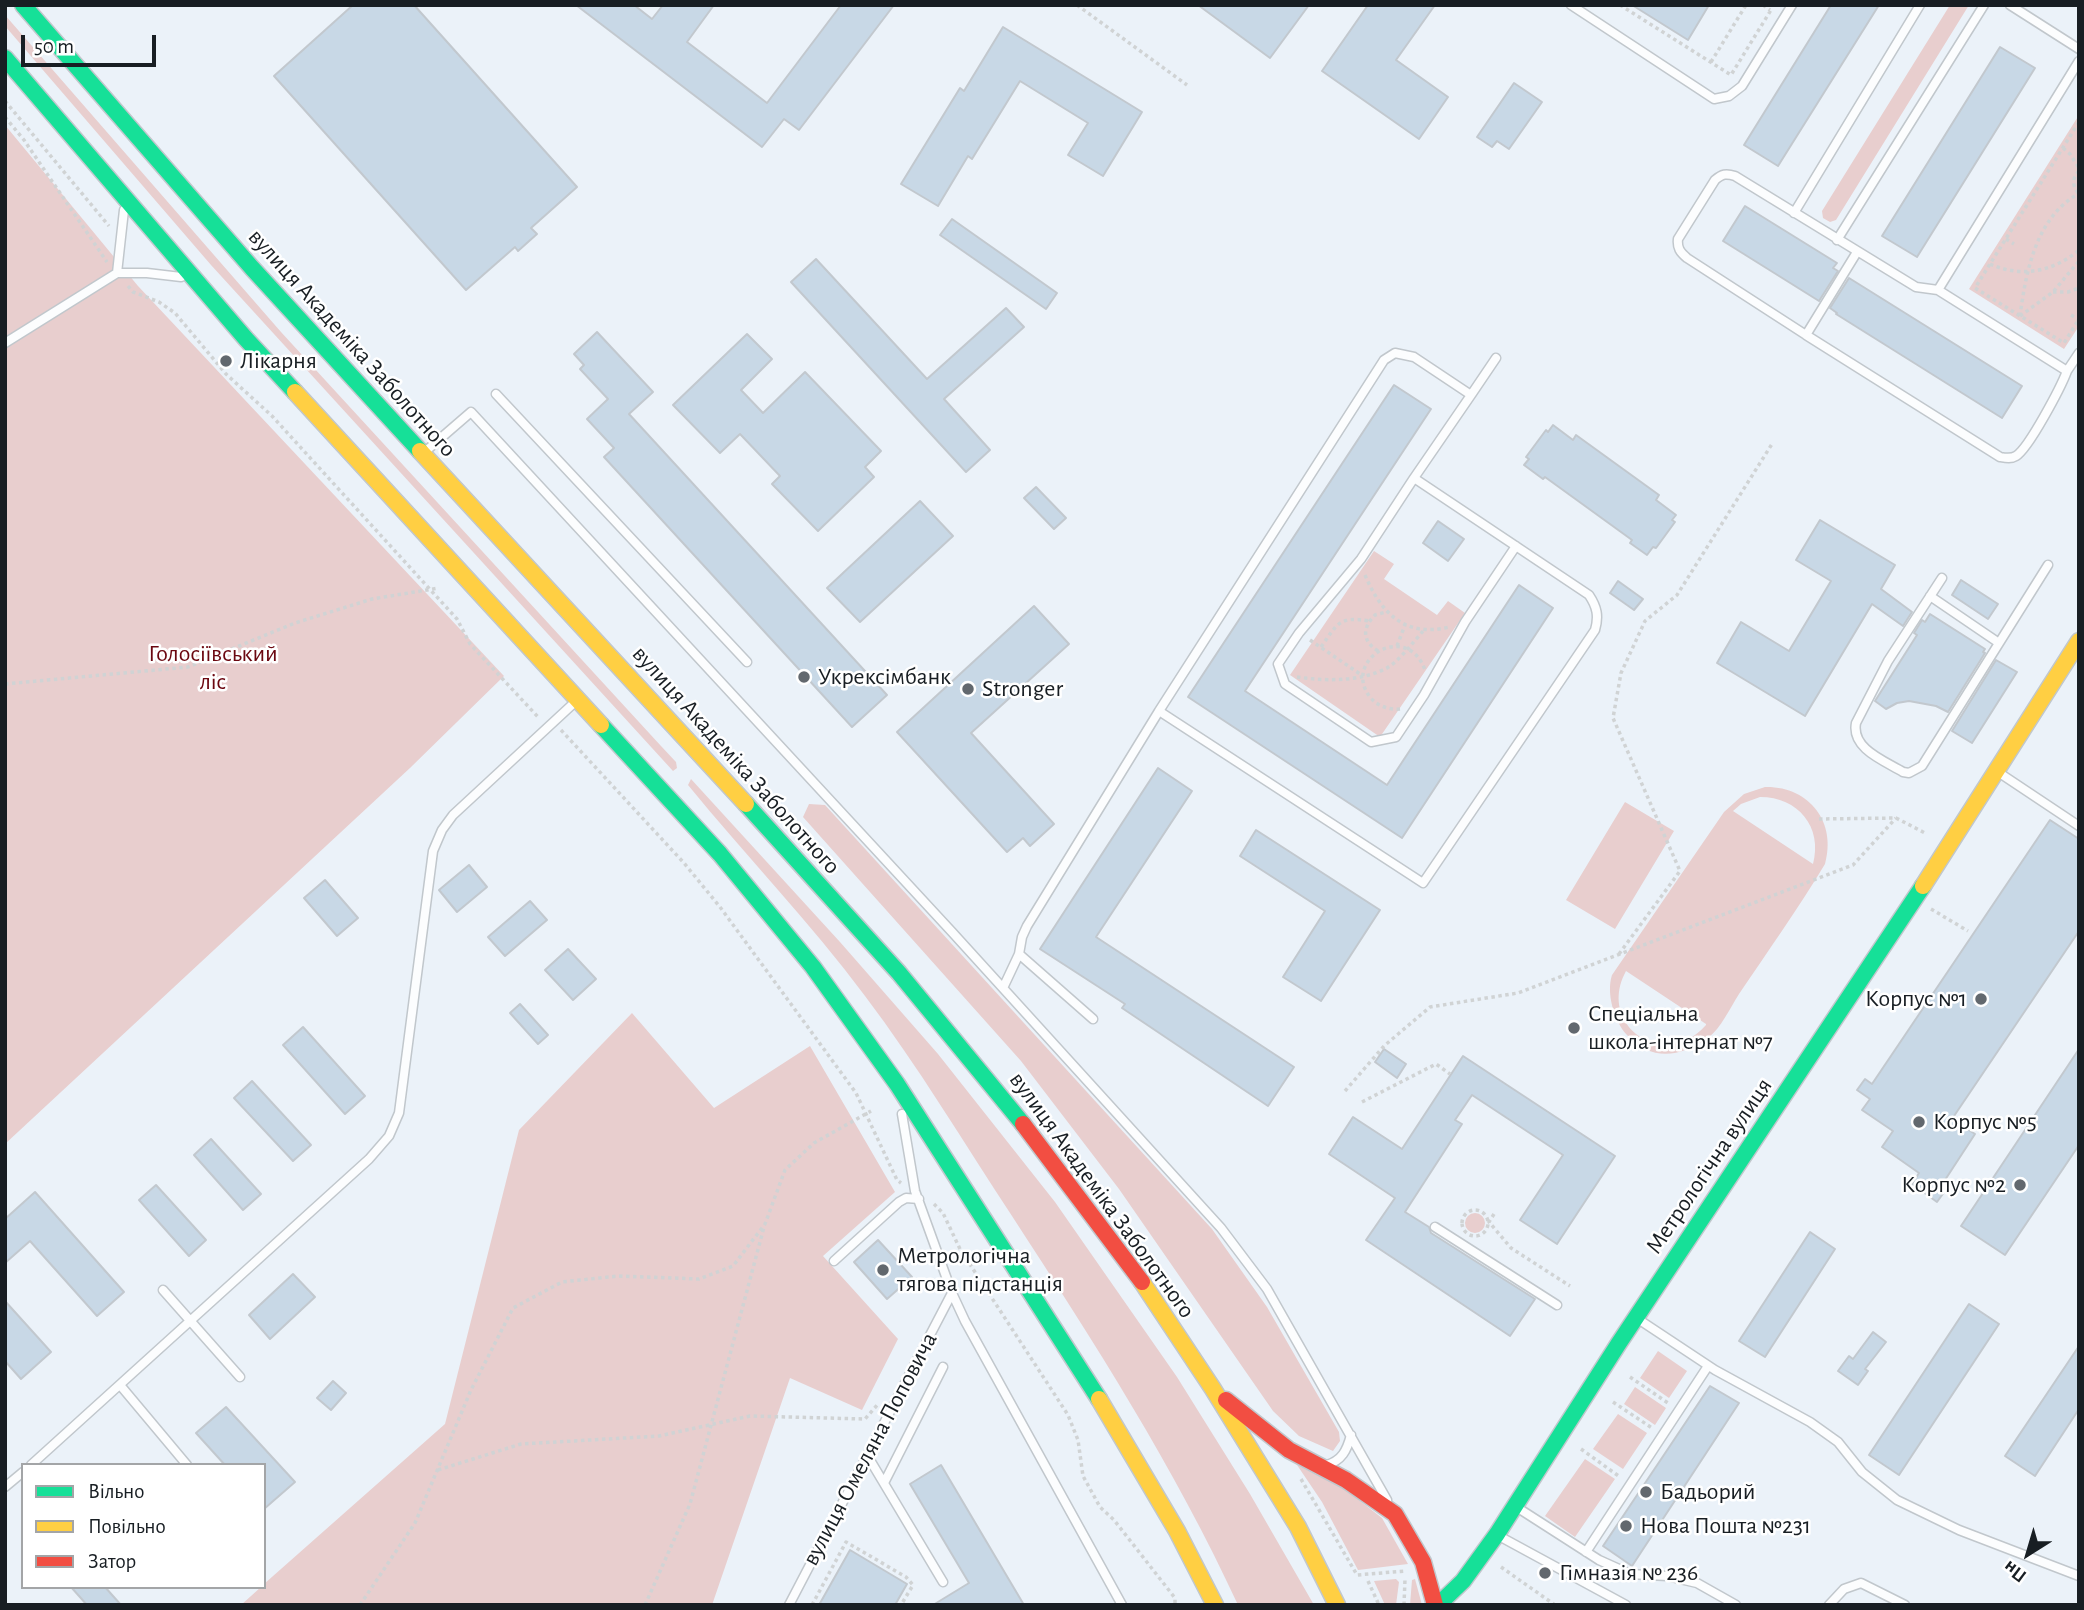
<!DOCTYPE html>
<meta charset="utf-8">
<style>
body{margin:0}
#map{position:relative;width:2084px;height:1610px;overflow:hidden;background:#ebf2f9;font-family:"Alegreya Sans",sans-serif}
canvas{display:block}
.frame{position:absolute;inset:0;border:7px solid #181e23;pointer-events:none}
.legend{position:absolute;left:21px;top:1463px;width:245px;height:126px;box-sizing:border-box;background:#fff;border:2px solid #a3a5a7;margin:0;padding:9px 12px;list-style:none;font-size:21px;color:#181e23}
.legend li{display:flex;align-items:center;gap:14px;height:35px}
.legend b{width:35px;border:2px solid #a3a5a7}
.north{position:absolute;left:1993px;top:1519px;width:70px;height:70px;-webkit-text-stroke:5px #fff;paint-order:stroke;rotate:217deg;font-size:19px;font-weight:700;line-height:28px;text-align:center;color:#181e23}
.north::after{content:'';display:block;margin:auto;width:24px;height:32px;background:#181e23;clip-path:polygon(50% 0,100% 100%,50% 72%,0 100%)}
.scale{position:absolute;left:21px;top:35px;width:135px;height:32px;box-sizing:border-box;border:4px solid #181e23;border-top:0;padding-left:9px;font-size:21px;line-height:24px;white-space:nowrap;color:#181e23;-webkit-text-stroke:5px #fff;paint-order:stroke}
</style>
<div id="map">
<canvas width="2084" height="1610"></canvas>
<div class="frame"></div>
<ul class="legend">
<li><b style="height:9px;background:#16e098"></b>Вільно</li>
<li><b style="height:9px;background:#ffcf43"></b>Повільно</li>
<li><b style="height:9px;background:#f24e42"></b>Затор</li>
</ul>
<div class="north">Пн</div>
<div class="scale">50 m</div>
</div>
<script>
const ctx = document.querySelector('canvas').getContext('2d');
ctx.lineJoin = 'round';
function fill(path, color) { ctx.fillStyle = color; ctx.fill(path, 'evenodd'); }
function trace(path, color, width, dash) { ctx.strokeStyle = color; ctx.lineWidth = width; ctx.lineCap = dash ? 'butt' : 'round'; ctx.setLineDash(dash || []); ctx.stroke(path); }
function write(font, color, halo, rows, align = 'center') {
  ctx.font = font + ' "Alegreya Sans",sans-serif'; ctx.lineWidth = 5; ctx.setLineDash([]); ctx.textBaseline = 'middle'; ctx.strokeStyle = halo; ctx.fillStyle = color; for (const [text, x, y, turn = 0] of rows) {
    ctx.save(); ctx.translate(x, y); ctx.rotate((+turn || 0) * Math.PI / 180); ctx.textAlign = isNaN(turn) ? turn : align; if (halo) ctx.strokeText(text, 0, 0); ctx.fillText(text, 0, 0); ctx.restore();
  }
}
const green = new Path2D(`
 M1950,5h19l-133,215 -6,2 -7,-4 -1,-7z
 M5,15l276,317 380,414 15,16 1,6 -4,3 -462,-506 -206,-239z
 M2079,115v211l-15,23 -95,-60z
 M5,125l133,161 366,390 -94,92 -405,376z
 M1374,551l20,13 -10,15 53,36 11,-14 17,12 -85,124 -90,-62z
 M691,779l149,163 98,112 117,148 122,175 73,117 64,111h-76c-63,-137 -144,-263 -226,-389 -48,-73 -94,-150 -147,-220 -55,-74 -119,-140 -177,-211z
 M1765,787c44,-1 72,35 60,77 -27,45 -57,87 -86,130 -9,14 -18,34 -31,44 -27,19 -57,24 -81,-3 -13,-14 -21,-42 -15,-60l112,-163 20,-18zM1760,797c38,0 63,30 53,67l-80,-53 8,-7zM1626,971l80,53v1c-41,47 -110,1 -80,-54z
 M1625,802l49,29 -59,98 -49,-29z
 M809,804l16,1 387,424 55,78 72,125 1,9 -7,10 -34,-15 -26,-25 -154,-222 -98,-128 -218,-244z
 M632,1013l82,95 96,-62 85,146 -72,64 75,83 -36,71 -72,-32 -78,227h-471l20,-18h3v-3l181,-160 74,-294z
 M1465 1223a10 10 0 1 1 20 0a10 10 0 1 1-20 0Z
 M1658,1351l29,20 -18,27 -29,-20z
 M1635,1387l31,21 -11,17 -31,-21z
 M1618,1414l29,19 -24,36 -30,-20z
 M1585,1459l30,20 -40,58 -30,-21z
 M1297,1465l45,22 40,31 26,46 -50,6 -36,-68z
 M1396,1579l3,3 -3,23h-11l-11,-24z
 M1415,1579l7,26h-12l2,-25z`);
const building = new Path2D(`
 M353,5h61l163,182 -46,41 6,6 -19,17 -3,-4 -49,43 -192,-214z
 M576,5h58l18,14 11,-14h51l-27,37 80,61 74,-98h53l-95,125 -15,-11 -22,28z
 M1198,5h111l-39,53z
 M1368,5h67l-39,55 52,37 -29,42 -97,-68z
 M1632,5h77l-21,35z
 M1831,5h48l-101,161 -34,-21z
 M1003,27l139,85 -39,64 -35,-21 20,-32 -68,-42 -48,78 -4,-3 -30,50 -37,-22 59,-96 4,3z
 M2000,47l35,21 -118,189 -35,-21z
 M1514,83l28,19 -33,47 -12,-8 -5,6 -15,-10z
 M1745,206l92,57 -4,5 5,3 -19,30 -96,-60z
 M952,219l105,74 -11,16 -106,-74z
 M816,259l111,120 79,-71 18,19 -80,72 46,51 -24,22 -175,-190z
 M1849,278l173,108 -20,32 -166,-104 1,-1 -7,-5z
 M597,332l56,60 -24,22 258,281 -35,32 -248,-270 10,-9 -27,-29 21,-20 -28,-30 4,-4 -10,-11z
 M747,334l25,25 -31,31 22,23 42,-41 76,79 -16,16 9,10 -56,54 -46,-47 8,-8 -40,-42 -20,19 -47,-48z
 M1394,385l37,24 -186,282 142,94 132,-200 34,23 -151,230 -214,-141z
 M1553,425l20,15 3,-5 83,60 -3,5 20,15 -4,5 3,2 -19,26 -3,-1 -6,8 -17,-12 2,-3 -87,-63 -2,2 -19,-14 5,-6 -3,-2 20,-27 2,2z
 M1036,487l30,31 -12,11 -30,-31z
 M920,501l33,35 -93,86 -33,-34z
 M1820,520l75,45 -14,24 31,23 -9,14 -31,-22 -67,112 -88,-53 24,-41 48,29 42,-70 -35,-21z
 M1438,521l26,18 -16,22 -25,-18z
 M1961,580l37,24 -10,15 -36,-24z
 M1618,581l25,18 -9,11 -24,-17z
 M1034,606l35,38 -98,89 83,91 -24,22 -7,-8 -16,14 -110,-120z
 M1930,614l55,35 -2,3 2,1 -37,59 -12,-6 -27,-5 -12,2 -11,6 -11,-8 42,-66 -3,-2 8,-13 3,2z
 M1996,660l21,12 -45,71 -20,-12z
 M1158,768l34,23 -96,146 198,130 -26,39 -146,-98 3,-4 -85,-55z
 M2050,820l29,19v92l-127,188 23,15 -30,46 5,4 -13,18 -25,-18 7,-11 -37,-26 11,-16 -31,-21 8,-11 -13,-9 8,-11 7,5z
 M1256,830l124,80 -59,91 -38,-24 42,-66 -85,-55z
 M469,865l18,22 -30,25 -18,-22z
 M325,880l33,38 -21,18 -33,-38z
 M530,901l17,19 -42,36 -17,-19z
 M568,949l28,30 -23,21 -28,-30z
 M520,1004l28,31 -10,9 -28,-31z
 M303,1027l62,69 -20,18 -62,-69z
 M1384,1049l22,15 -9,14 -22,-16z
 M2079,1049v96l-74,110 -44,-29z
 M1463,1056l152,100 -58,88 -37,-24 43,-65 -91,-60 -17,25 7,4 -57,88 24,15 2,6 104,66 -25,37 -144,-96 29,-42 -66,-44 24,-37 49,32z
 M252,1081l59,64 -18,16 -59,-63z
 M211,1139l50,55 -18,16 -49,-55z
 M156,1185l50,55 -17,16 -50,-56z
 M35,1192l89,100 -27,24 -67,-75 -25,22v-44z
 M1810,1232l25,17 -70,108 -26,-16z
 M878,1240l34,37 -25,22 -33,-37z
 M293,1274l22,23 -45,42 -21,-24z
 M5,1301l46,51 -30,27 -16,-18z
 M1969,1304l30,20 -100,151 -30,-20z
 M1873,1332l13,10 -21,27 3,2 -10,14 -20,-14 11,-15 4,3z
 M2079,1346v63l-44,67 -30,-20z
 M333,1381l13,12 -15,17 -14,-12z
 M1710,1386l29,17 -107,163 -29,-20z
 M226,1407l69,75 -31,27v-44h-39l-29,-32z
 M941,1465l83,140h-91l36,-22 -59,-99z
 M850,1550l57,34 -12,21h-76z
 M71,1587h34l16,18h-34z`);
const path = new Path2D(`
 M1077,5l110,80
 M1620,5l111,70 40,-65
 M1763,5l7,5
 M1711,62l35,-57
 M5,101l104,125
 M5,117l19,23 83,122
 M2079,122l-104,166 89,55 15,-24
 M2063,148l7,6 9,14
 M2078,193c-6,-9 -6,-14 1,-22
 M2006,239l8,5
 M1990,264c31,14 63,8 89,-14
 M128,286l5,6 26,10 16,11 51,61 46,42 185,203 13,25 69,74
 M2053,292h15l11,-4
 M2071,315l8,5
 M2020,316c6,-45 16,-98 58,-122
 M2020,316l33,-24 26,-31
 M1365,575c16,38 40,63 84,52
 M1310,640l53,36
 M1397,646l8,-21
 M1321,647c17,-24 18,-31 48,-26
 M1378,651c-16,-10 -16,-23 -3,-36l11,-3
 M1297,677c29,4 61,5 88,-8 14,-7 28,-27 39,-39
 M5,684l183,-17 107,-44 77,-24 67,-11
 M1400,709c-11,1 -23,-3 -30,-12 -29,-37 37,-77 55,-27
 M561,730l123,133 36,44 136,186 41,87 4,3
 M1819,819l77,-1 31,16
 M1931,909l37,22
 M1619,954l61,-83 -67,-153 8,-45 24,-52 32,-26 95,-151
 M1345,1091l39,-45 46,-39 88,-14 335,-128 43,-47
 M1362,1102l74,-38 14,10
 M934,1204l9,9 17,36 108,166 10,25 5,36 17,31 14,13 61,78v7
 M1462 1223a13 13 0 1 1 26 0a13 13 0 1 1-26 0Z
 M1494,1214l-5,8 22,26 59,38
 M1630,1377l38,26
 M1613,1402l39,26
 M1581,1449l39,28
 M438,1470l83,-26 138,-8 91,-20 115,3 14,-16
 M1301,1479l56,96 48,-4
 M1501,1567l54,38
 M1368,1581l11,24
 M360,1605l55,-82 56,-133 42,-82 49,-26 56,-6 81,3 34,-13 32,-42 20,-54 29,-27 57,-32
 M645,1605l45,-101 74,-277
 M812,1605l34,-63 60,35 7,8 -12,20
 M1404,1605l1,-26`);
const lane = new Path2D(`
 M1571,5l143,94 15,-3 13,-10 50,-81
 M2010,5l69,44
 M2079,61l-141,229 129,81 12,-18
 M1794,213l126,-208
 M1837,240l147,-235
 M1857,252l-51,83 194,122c6,1 11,2 16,-1 13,-8 45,-69 51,-85
 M117,273l7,-63
 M1806,335l-119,-77c-7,-6 -10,-10 -9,-19l37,-59c7,-6 11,-7 20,-4l181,111 22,3
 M5,343l112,-70h30l34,4
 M1395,353l19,4 57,38 -57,83 175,117c8,12 10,21 6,35l-172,253 -264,-172 225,-351z
 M496,394l251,268
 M1471,395l25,-37
 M427,450l44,-38 481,520 269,296 46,61 120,211
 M1414,478l-53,81 -62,74 -21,31 7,20 86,58 25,-5 28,-42 41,-73 51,-76
 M1942,578l-54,83 -32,62c-5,26 29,38 47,49l6,1 13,-7 126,-201
 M1930,596l69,47
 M1998,772l81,54
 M1019,954l74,65
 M1003,988l16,-34 3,-17 5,-11 132,-215
 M902,1114l13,77 37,102 13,28 157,284
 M1435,1227l122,78
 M834,1261l65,-59 7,-4 13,1
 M163,1290l77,87
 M1638,1319l77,51 95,52 28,20 24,30 35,28 62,30 120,46
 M120,1385l67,80
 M867,1455l76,127
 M31,1465l338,-306 20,-23 10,-23 34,-262 9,-21 11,-15 121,-112
 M1326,1465c16,-4 21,-15 25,-30
 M884,1483l59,-116
 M5,1487l18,-15
 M1518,1508l81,52 31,14 37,2 30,7 39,22
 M1499,1536l127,69
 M1586,1552l122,-186
 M789,1605l163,-312
 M1829,1605l15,-16 17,-6 44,22`);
const fast = new Path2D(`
 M23,5l229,263 168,183
 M5,58l241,281 49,53
 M601,725l119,129 93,113 84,117 202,315
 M746,804l153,169 124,151
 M1438,1605l25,-24 34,-47 122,-191 304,-457`);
const slow = new Path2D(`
 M295,392l306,333
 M420,451l326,353
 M1923,886l156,-245
 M1142,1282l71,107 85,138 39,78
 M1099,1399l78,132 38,74`);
const jam = new Path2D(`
 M1023,1124l119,158
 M1226,1400l63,50 57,30 49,34 28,48 12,43`);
const markers = [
 [226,361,7,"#62686e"],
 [804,677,7,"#62686e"],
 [968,689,7,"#62686e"],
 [1981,999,7,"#62686e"],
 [1574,1028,7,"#62686e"],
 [1919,1122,7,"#62686e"],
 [2020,1185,7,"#62686e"],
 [883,1270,7,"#62686e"],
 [1646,1492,7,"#62686e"],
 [1626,1526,7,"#62686e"],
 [1545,1573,7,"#62686e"]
];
const streetNames = [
 ["вулиця Академіка Заболотного",352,343,48],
 ["вулиця Академіка Заболотного",736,760,48],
 ["Метрологічна вулиця",1709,1166,-56],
 ["вулиця Академіка Заболотного",1102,1195,54],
 ["вулиця Омеляна Поповича",870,1449,-62]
];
const poiNames = [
 ["Лікарня",240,361],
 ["Укрексімбанк",818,677],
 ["Stronger",982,689],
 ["Корпус №1",1967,999,"right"],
 ["Спеціальна",1588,1014],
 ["школа-інтернат №7",1588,1042],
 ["Корпус №5",1933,1122],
 ["Корпус №2",2006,1185,"right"],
 ["Метрологічна",897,1256],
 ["тягова підстанція",897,1284],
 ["Бадьорий",1660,1492],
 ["Нова Пошта №231",1640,1526],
 ["Гімназія № 236",1559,1573]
];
const parkNames = [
 ["Голосіївський",213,654],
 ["ліс",213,682]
];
fill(green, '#e8cece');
fill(building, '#c8d8e6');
trace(building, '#c2c8ce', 2);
trace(lane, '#c1c7cc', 11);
trace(fast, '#c1c7cc', 19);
trace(slow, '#c1c7cc', 19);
trace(jam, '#c1c7cc', 19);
trace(path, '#d0d3d4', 3.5, [3.5, 3.5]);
trace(lane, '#fcfdfe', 8);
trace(fast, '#16e098', 16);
trace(slow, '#ffcf43', 16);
trace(jam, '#f24e42', 16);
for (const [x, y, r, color] of markers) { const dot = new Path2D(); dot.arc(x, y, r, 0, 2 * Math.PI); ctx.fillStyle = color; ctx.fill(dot); trace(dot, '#fff', 2.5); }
write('24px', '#181e23', '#fff', streetNames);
write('24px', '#181e23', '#fff', poiNames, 'left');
write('24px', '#6b0710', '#fff', parkNames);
</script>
